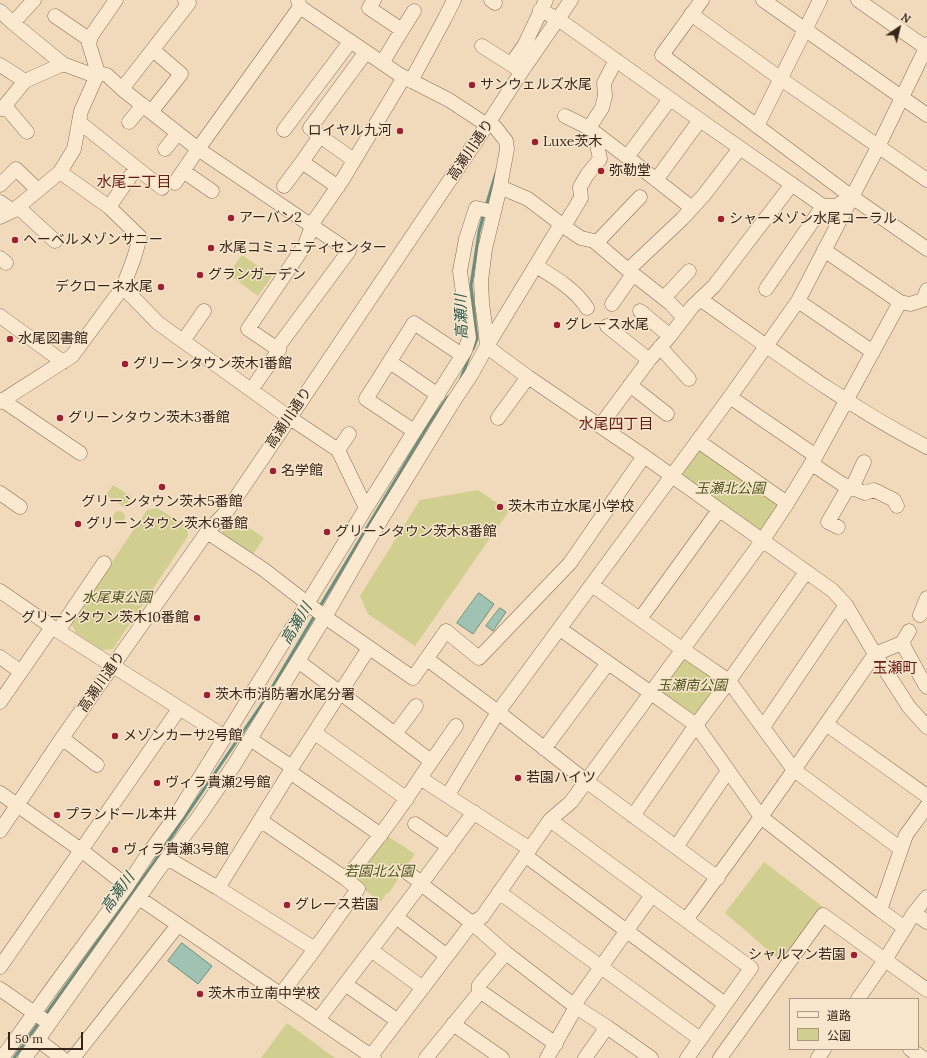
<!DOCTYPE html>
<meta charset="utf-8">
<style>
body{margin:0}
#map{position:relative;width:927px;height:1058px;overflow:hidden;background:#f1dabc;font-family:Lora,"Noto Sans JP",serif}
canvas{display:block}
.legend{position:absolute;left:789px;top:998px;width:130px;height:52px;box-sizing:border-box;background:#f8e6cc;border:1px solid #ab9985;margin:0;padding:5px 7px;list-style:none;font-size:12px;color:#37251a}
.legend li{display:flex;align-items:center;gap:8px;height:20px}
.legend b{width:20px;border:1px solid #ab9985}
.north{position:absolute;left:879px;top:8px;width:40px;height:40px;-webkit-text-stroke:3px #f8e6cc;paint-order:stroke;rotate:35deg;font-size:11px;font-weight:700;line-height:16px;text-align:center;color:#37251a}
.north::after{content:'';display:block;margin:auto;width:14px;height:18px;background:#37251a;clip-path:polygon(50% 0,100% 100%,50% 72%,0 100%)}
.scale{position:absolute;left:8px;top:1032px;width:75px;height:18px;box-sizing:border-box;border:2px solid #37251a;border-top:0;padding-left:5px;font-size:12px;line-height:14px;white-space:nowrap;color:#37251a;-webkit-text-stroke:3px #f8e6cc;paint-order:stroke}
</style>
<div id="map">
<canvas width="927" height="1058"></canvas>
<ul class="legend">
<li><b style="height:5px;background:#fbe9cf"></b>道路</li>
<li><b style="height:11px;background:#d0cf8f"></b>公園</li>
</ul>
<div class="north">N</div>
<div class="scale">50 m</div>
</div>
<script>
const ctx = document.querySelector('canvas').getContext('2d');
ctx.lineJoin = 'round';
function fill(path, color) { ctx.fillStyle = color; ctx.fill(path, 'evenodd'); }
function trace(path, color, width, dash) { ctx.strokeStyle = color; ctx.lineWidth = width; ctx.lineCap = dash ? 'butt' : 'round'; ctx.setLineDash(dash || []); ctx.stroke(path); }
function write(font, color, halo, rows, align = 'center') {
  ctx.font = font + ' Lora,"Noto Sans JP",serif'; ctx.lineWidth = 3; ctx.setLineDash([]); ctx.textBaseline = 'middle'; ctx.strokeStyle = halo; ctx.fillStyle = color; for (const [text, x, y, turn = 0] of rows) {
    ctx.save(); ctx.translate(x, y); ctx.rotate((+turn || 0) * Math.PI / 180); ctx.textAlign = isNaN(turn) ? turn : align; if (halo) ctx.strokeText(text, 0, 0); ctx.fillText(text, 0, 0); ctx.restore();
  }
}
const green = new Path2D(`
 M242,255l30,21 -14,20 -30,-22z
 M698,448l81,54 1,5 -17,23 -4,1 -77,-55 -1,-4z
 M113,485l19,12 -7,11 -19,-13z
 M478,490l31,21 -94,135 -47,-32 -8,-18 60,-96z
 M157,508l30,18 1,10 -75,113 -11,1 -26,-17 -5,-10 76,-113z
 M113 517a6 6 0 1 1 12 0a6 6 0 1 1-12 0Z
 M237,519l27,19 -11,16 -30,-17 -1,-6 3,-4 8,-2z
 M685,652l41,29 -26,38 -41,-29z
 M386,835l29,19 -27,40 -1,-1 -6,9 -15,-11 -3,-5 -9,-7z
 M764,862l59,45 -40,56 -58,-50z
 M287,1023l48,35h-74z`);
const water = new Path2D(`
 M479,593l15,11 -21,30 -16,-11z
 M500,608l6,4 -13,19 -7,-5z
 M182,943l30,23 -14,18 -30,-23z`);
const stream = new Path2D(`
 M486,206l10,-33
 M473,349l4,-10 -6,-54 8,-53 5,-19
 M460,381l10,-27
 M319,608l111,-186 18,-25
 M45,1015l110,-154 109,-160 51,-86
 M14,1058l26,-37`);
const minor = new Path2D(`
 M374,0l-5,8 33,22 -20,33
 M491,0l4,3
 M702,0l-40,55 190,142 75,52
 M763,0l164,115
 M858,0l67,47
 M540,10l18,9 142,101 123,86h13l15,-9
 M0,11l13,12 50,41 27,10 8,-1 9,2 15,14 76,60 151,102 -69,93 -1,6 -28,40
 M691,14l90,65 146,101
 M55,16l35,24
 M13,23l21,-23
 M402,30l12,-19
 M482,46l36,23
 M511,64l13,-18 22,-46
 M0,65l25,16
 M411,81l34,-63 9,-18
 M122,89l67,-86 -4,-3
 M5,106l22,26
 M0,108l2,1 23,-28 38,-17
 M151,112l30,-38 -28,-24
 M565,116l24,12 38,29 65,51
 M79,122l83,66
 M129,122l14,-17
 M757,126l63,-126
 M284,130l66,-88
 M320,136l28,20
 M165,149l13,-16
 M627,157l43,-58
 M183,171l29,20
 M60,172l49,35 31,30 -6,21 -11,29
 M656,180l44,-60
 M175,183l23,-34 102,-142
 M0,185l16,-16 22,21
 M284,186l18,-24
 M338,187l-36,-25 18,-26 -10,-8 56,-76
 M500,187l28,12 41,31 12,8 13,3 34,29 54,-51 22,-24 36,-47
 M0,202l13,9
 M18,207l37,34
 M109,207l23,-33
 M0,217l13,-6 47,-39 14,-23 7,-38 17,-38 -9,-29 2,-8 25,-36
 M561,224l-74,122 11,9 30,22 116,79 188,134 14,15 29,49 34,53 18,20
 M564,226l17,-28 -1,-11 7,-12 13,-16 -5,-24 -6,-7 13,-20 3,-12 -1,-13 12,-23
 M597,243l4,-5 39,-41
 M824,250l76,52
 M0,258l6,5
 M536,266c18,11 39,23 51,42
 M628,270l42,33 14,15
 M766,289l57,-83
 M664,298l25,-27
 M700,299c74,52 147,107 227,148
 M798,301l75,51
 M612,304l21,-30
 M640,311l30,25
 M0,316l63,46
 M607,326l42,34
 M183,341l21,-30
 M660,347l29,32
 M279,350l-31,-21 57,-84 9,-24 29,-42 61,-102
 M390,362l48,33
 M630,385l37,29
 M730,397l86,59
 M2,400l78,53
 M0,402l72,-46 51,-69 35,36 132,95 48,32 28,58
 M498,418l30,-41
 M600,426l49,-66 21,-24 22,-29 22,-21 78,-102
 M414,431l-48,-32 48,-76 48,32
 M698,441l89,62
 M338,450l11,-16
 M812,464l30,20 23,9 9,-3 20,10 3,6
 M852,488l12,-26
 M0,493l20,14
 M838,527l-10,-5 21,-36
 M207,532l56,37 62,48 88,61 33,-47 33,27 91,-95 74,-107
 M592,585l90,64 47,32 65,89 107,79
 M0,591l58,40 167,106
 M920,615l7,-17
 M640,619l79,-109
 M560,629l91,64 45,32 65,92 119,93 25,18
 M58,631l46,-68
 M902,643l22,40 3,4
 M0,657l21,15
 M427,659l71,53 88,69 132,97
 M298,661l133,100
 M0,702l52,-75
 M826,724l101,72
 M763,727l83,-122
 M315,733l92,66
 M395,734l21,-28
 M62,738l35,27
 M250,739l42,28
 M544,749l64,-86
 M290,772l91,63
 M420,778l36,-52
 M0,793l81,57 46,36
 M448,795l50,-83 232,-315 68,-96 80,-154 45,-93 2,-7 2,-3
 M633,816l63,-91 33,-44 77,-109
 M260,820l86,59
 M550,820l201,148 -64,90
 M415,824l34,23
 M0,831l62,-93 145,-206 20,-21 260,-386 35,-54 49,-71
 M676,847l52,-76
 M526,856l199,148
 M167,858l51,30 97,61 43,-60 -12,-10c26,-33 52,-66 74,-101l110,71
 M405,871l17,12
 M421,884l51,39 34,30 70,54 31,20 44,31
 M218,888l72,-116 2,-5 77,-119
 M499,892l102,75 99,72
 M927,897l-13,16 -29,47 42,30
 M139,898l235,160
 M880,910l26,-75 21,-29
 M914,913l13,9
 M396,917l51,39
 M686,920l75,-103 114,-163 27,-11 7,-12
 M371,950l52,38
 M0,967l179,-258
 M345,984l53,37
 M0,989l43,30
 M479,993v-8l27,-32
 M281,994l34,-45
 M574,1005l78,-110
 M318,1020l103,-136 53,-72
 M453,1024l49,34
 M38,1040l24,18
 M910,1049l13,9
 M371,1056l101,-133 10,-6 68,-97 21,-18 191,-261 24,-36 30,-49 84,-154 10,2 13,-4 4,-10
 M2,1058l51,-71 74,-101 19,-29 31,-43 48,-77 141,-229 99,-157 4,-13 -9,-67 6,-32 10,-31 18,4
 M25,1058l142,-200 30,-39 37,-54 91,-148 51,-89 77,-126 18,-27 16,-29 -2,-21 -3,-22 -1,-22 4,-32 15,-62 7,-38 -1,-8 -11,-14 -8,-2 -38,-25 -49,-25 -100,-68 -2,-7
 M73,1058l105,-133
 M426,1058l53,-65 5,1 72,50
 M547,1058l29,-51
 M585,1058l22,-31
 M720,1058l103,-143 62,45 -27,39
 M818,1058l6,-9`);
const markers = [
 [472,85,4,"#9d1f30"],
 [400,131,4,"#9d1f30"],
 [535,142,4,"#9d1f30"],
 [601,171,4,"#9d1f30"],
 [231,218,4,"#9d1f30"],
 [721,219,4,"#9d1f30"],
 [15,240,4,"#9d1f30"],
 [211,248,4,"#9d1f30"],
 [200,275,4,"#9d1f30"],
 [161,287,4,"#9d1f30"],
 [557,325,4,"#9d1f30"],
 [10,339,4,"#9d1f30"],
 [125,364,4,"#9d1f30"],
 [60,418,4,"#9d1f30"],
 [273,471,4,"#9d1f30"],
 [162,487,4,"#9d1f30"],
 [500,507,4,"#9d1f30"],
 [78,524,4,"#9d1f30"],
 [327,532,4,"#9d1f30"],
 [197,618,4,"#9d1f30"],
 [207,695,4,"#9d1f30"],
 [115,736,4,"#9d1f30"],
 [518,778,4,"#9d1f30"],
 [157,783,4,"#9d1f30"],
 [57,815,4,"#9d1f30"],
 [115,850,4,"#9d1f30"],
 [287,905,4,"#9d1f30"],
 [854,955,4,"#9d1f30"],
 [200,994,4,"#9d1f30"]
];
const poiNames = [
 ["サンウェルズ水尾",480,85],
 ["ロイヤル九河",392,131,"right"],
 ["Luxe茨木",543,142],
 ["弥勒堂",609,171],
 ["アーバン2",239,218],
 ["シャーメゾン水尾コーラル",729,219],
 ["ヘーベルメゾンサニー",23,240],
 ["水尾コミュニティセンター",219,248],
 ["グランガーデン",208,275],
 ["デクローネ水尾",153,287,"right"],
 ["グレース水尾",565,325],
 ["水尾図書館",18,339],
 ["グリーンタウン茨木1番館",133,364],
 ["グリーンタウン茨木3番館",68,418],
 ["名学館",281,471],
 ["グリーンタウン茨木5番館",162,502,"center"],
 ["茨木市立水尾小学校",508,507],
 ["グリーンタウン茨木6番館",86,524],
 ["グリーンタウン茨木8番館",335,532],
 ["グリーンタウン茨木10番館",189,618,"right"],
 ["茨木市消防署水尾分署",215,695],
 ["メゾンカーサ2号館",123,736],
 ["若園ハイツ",526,778],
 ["ヴィラ貴瀬2号館",165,783],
 ["プランドール本井",65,815],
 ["ヴィラ貴瀬3号館",123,850],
 ["グレース若園",295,905],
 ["シャルマン若園",846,955,"right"],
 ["茨木市立南中学校",208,994]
];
const streetNames = [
 ["高瀬川通り",471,150,-56],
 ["高瀬川通り",289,418,-56],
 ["高瀬川通り",102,682,-55]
];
const parkNames = [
 ["玉瀬北公園",730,489],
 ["水尾東公園",117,598],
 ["玉瀬南公園",692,686],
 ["若園北公園",379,872]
];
const neighbourhoodNames = [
 ["水尾二丁目",134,183],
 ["水尾四丁目",616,425],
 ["玉瀬町",895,669]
];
const waterNames = [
 ["高瀬川",462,317,-92],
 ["高瀬川",297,624,-59],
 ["高瀬川",118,893,-54]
];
fill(green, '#d0cf8f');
fill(water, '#a0c2b3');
trace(water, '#679080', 1);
trace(stream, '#679080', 3);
trace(minor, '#8a6a54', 15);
trace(minor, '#fbe9cf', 14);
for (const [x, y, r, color] of markers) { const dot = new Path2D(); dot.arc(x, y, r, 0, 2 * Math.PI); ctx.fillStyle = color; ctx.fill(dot); trace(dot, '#f8e6cc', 1.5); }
write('14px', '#37251a', '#f8e6cc', poiNames, 'left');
write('14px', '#37251a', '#f8e6cc', streetNames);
write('italic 14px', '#4f561f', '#f8e6cc', parkNames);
write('15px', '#671d16', '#f8e6cc', neighbourhoodNames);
write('italic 15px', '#28594f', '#f8e6cc', waterNames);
</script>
